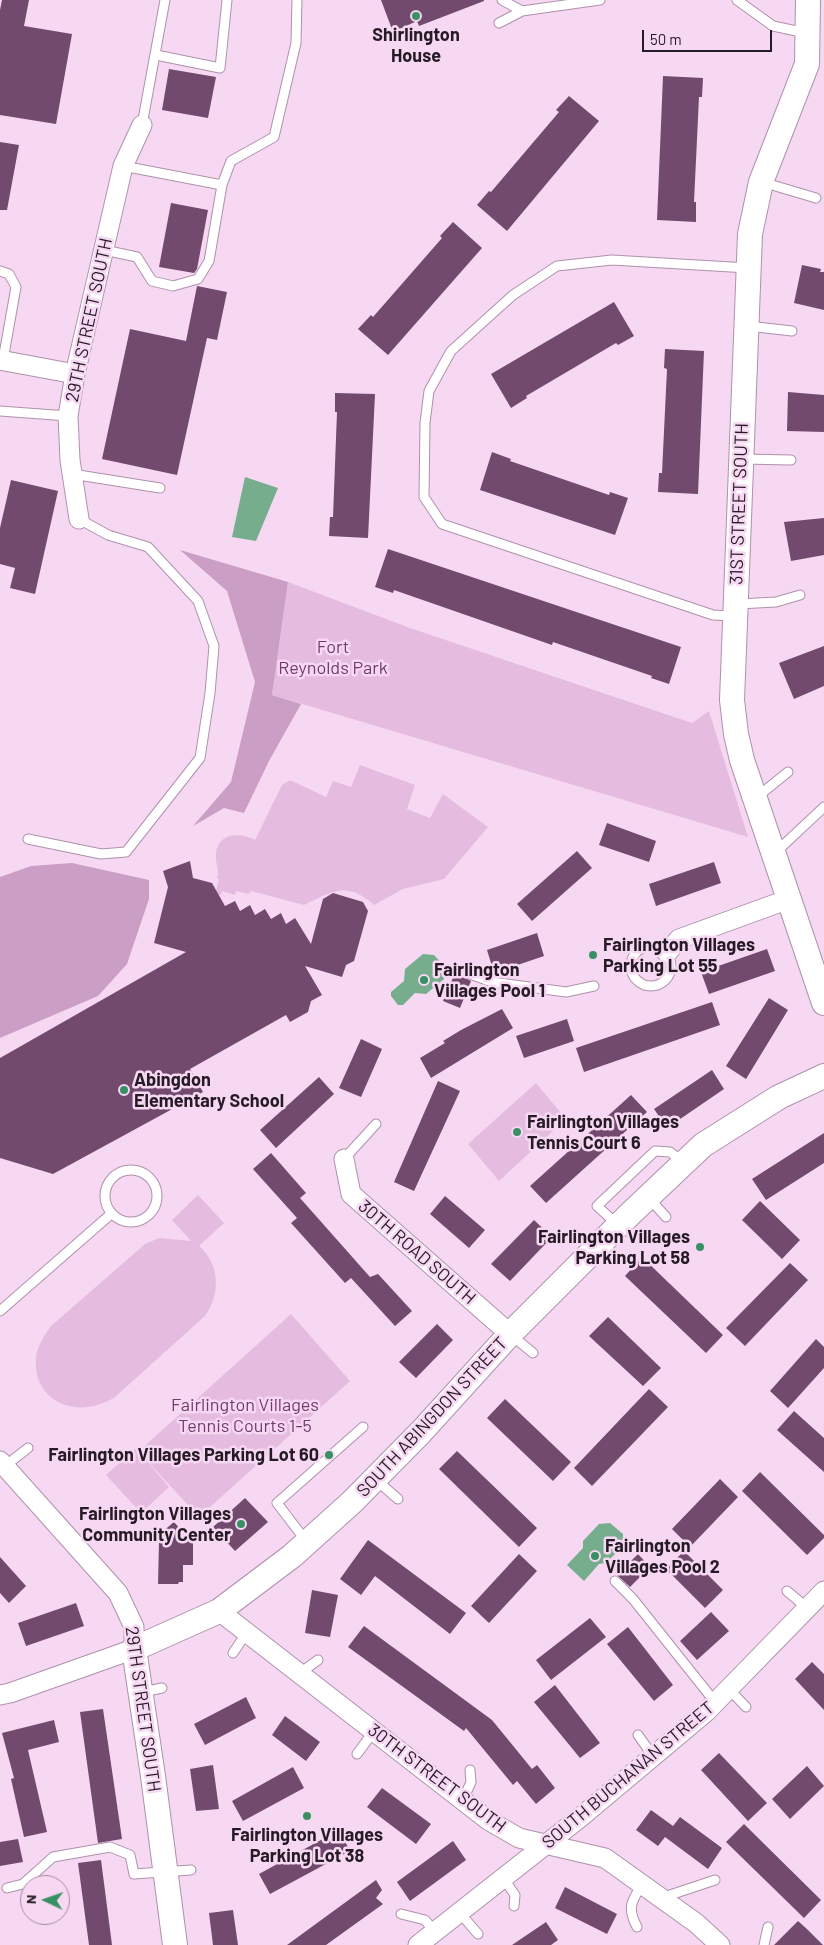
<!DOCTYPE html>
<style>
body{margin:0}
#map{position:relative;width:824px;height:1945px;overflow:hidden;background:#f7d8f3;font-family:Barlow,sans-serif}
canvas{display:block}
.north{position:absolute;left:20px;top:1875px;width:50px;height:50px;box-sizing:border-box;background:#f7d8f3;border:1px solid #a38ca1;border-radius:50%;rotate:273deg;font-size:14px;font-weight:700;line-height:20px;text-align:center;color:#261b25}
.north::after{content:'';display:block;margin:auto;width:18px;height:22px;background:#389064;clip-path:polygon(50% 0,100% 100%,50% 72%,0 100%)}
.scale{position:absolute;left:642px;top:30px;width:130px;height:22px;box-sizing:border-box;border:2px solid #261b25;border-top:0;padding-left:6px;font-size:15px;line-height:18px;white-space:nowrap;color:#261b25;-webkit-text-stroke:4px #f7d8f3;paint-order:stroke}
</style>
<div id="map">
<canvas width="824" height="1945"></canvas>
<div class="north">N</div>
<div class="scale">50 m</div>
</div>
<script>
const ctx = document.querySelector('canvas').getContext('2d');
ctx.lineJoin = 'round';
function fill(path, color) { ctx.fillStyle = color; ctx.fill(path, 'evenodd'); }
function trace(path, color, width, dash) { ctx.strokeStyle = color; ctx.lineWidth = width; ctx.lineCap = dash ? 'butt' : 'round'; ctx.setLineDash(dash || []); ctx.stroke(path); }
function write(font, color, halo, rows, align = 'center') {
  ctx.font = font + ' Barlow,sans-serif'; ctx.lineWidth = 5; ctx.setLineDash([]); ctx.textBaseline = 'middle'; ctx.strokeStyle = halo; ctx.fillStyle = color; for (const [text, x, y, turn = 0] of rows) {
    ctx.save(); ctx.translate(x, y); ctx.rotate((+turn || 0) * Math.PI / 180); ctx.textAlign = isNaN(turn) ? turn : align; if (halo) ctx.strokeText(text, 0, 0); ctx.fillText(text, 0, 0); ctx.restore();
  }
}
const green = new Path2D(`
 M288,582l122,46 282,95 17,-12 39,126 -476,-142z
 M360,765l55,20 -8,24 23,9 13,-24 45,33 -44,52 -41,10 -29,16c-27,-24 -41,-14 -70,0l-53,-14 -2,3 -13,-3 -1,4 -13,-4 -1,4 -6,-1 4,-15 -2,-1c3,-10 -2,-14 -1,-23 1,-23 24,-23 39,-15l27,-55 8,-5 36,17 7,-16 18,6z
 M536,1083l30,36 -67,62 -31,-37z
 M198,1195l26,28 -25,23c21,18 22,48 6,70l-90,81c-35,23 -83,7 -79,-40 2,-12 8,-21 15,-31l94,-82 14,-6 32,3 -19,-21z
 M291,1314l59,67 -151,136 -59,-64 29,34 -28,26 -35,-38 30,-27 3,3z`);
const forest = new Path2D(`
 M180,550l108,32 -16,113 29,9 -32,57 -25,52 -20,-5 -31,18 38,-44 24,-100 -28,-91z
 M72,863l77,17v19l-22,65 -29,32 -98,42v-161l31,-11z`);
const water = new Path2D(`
 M245,477l33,11 -22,53 -24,-4z
 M423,954l11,1 11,12 -1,12 -18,15 -11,-1 -12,12h-5l-7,-9v-4l13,-11 1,-12z
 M610,1523l13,11v12l-17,17 -7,1 -15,17 -17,-16 16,-17v-7l16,-17z`);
const building = new Path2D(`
 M2,0h27l-5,26 48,8 -16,90 -56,-9v-105z
 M381,0h103v1l-65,25 -2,-5 -24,11z
 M169,69l47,8 -8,41 -46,-8z
 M663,76l40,2 -1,19h-3l-5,105h2v20l-39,-2z
 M569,96l30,25 -92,110 -30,-26 12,-14 2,1 68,-80 -3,-2z
 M0,142l19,3 -12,65h-7z
 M171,203l37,7 -11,59 -3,4 -35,-6z
 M453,222l29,26 -94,107 -30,-26 13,-14 2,2 69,-79 -2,-2z
 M802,265l19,4 -1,3h4v38l-30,-7z
 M197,286l30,6 -10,48 -10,-2 -30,137 -75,-16 28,-130 56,12z
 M614,302l20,34 -16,9 -2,-2 -90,53 1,2 -16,10 -20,-34z
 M665,349l39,2 -6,143 -40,-2 1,-19h3l5,-104 -3,-1z
 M788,392l36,3v37l-37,-1z
 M335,393l40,1 -7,144 -39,-2 1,-19h3l4,-105h-2z
 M492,452l19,7 -1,2 99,34 1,-3 18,6 -13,37 -135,-45z
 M11,480l47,11 -23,103 -25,-6 5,-20 -15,-4v-36z
 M824,518v37l-33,6 -7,-39z
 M388,549l293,98 -12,37 -18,-6 1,-2 -99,-34 -1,3 -158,-55 -1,3 -18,-6z
 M824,646v40l-30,13 -15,-36z
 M607,823l49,18 -7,21 -50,-17z
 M577,851l15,17 -60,53 -15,-17z
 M190,861l3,17 19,5 13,23 10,-5 5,10 10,-6 5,10 10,-6 6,10 10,-6 5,11 9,-6 16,26 12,-45 10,-6 30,9 5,9 -14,50 -8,4 -4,12 -37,-11 17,29 -11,6 -3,11 -18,10 -4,-7 -96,54 13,23 -38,21 -112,61 -53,-16v-100l186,-106 -32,-9 14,-56 -5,-16z
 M714,862l7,21 -65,23 -7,-22z
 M537,933l7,23 -50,17 -7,-23z
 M767,949l8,22 -66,23 -8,-22z
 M455,973l16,8 -11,27 -17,-7z
 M769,998l19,12 -42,69 -20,-13z
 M712,1002l8,23 -136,47 -8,-24z
 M502,1009l11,19 -82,50 -11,-20 25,-15 -2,-2 18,-11z
 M567,1019l7,22 -50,17 -8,-22z
 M361,1039l21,10 -21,48 -22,-9z
 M712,1070l12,19 -57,39 -13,-19z
 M319,1077l15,17 -58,54 -16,-18z
 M438,1081l22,10 -46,100 -20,-9z
 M631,1095l16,17 -101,91 -16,-17z
 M824,1133v30l-58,37 -14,-21z
 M271,1153l35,40 -6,5 70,79 8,-3 34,37 -17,15 -44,-48 -6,5 -54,-60 6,-5 -44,-49z
 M445,1196l40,34 -16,18 -39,-34z
 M760,1201l40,39 -18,19 -40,-39z
 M534,1220l18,17 -42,44 -19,-17z
 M642,1257l81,78 -17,18 -81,-77z
 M790,1263l18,17 -63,66 -19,-18z
 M608,1317l53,51 -18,18 -54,-50z
 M437,1324l16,16 -37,38 -17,-16z
 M816,1339l8,8v21l-36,40 -18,-17z
 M649,1389l19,18 -76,79 -18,-18z
 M505,1399l66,63 -18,19 -66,-63z
 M794,1411l30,27v34l-47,-42z
 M457,1451l80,77 -18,19 -80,-78z
 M760,1472l64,63v3l-17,17 -65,-64z
 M720,1479l18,18 -48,50 -18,-18z
 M245,1498l23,24 -33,29 -22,-24z
 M174,1522l8,9h11v34h-10v17h-4l-1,2h-20l1,-42h2l1,-10z
 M368,1540l98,73 -16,21 -75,-58 -14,19 -21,-16z
 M684,1551l39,39 -18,18 -39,-39z
 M519,1554l18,17 -48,52 -18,-17z
 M638,1554l12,13 -20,20 -13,-12z
 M0,1557l26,29 -17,17 -9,-10z
 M312,1590l26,5 -8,42 -25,-4z
 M76,1603l8,23 -58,20 -8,-23z
 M711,1612l18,19 -32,29 -17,-19z
 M590,1618l16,19 -55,43 -15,-20z
 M364,1626l128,94 40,49 5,-4 18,23 -19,16 -19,-23 -4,4 -47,-57 -2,3 -116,-84z
 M628,1627l45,58 -19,16 -47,-57z
 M812,1662l12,12v36l-29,-31z
 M555,1685l45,58 -20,15 -46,-56z
 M246,1697l10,21 -51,27 -11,-21z
 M103,1709l19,130 -24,4 -18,-131z
 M285,1716l35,26 -14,19 -34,-26z
 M54,1720l5,22 -31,8 19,82 -23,5 -13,-58 3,-1 -12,-45z
 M719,1753l48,50 -19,18 -47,-51z
 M213,1765l6,44 -23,2 -6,-42z
 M807,1766l17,20 -34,33 -18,-20z
 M293,1767l11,21 -61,33 -11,-20z
 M382,1788l49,36 -15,20 -49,-37z
 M651,1810l22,16 7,-9 42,31 -14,21 -43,-32 -7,9 -22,-16z
 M744,1824l77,76 -17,18 -78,-76z
 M339,1830l11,21 -80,43 -11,-20z
 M18,1839l5,23 -23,4v-24z
 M453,1841l13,19 -56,41 -13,-19z
 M101,1860l11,85h-23l-11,-82z
 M376,1880l6,10 -6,8 7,6 -57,41h-39z
 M565,1887l52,27 -10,20 -52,-26z
 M233,1910l5,35h-25l-4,-32z
 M798,1921l10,9 15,15h-49z
 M546,1922l12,18 -7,5h-39z`);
const service = new Path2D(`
 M502,0l20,11 78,-11
 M737,0l36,26 33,7
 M499,23l23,-12
 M156,55l64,13 7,-68
 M142,125l23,-125
 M123,166l99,19
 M762,182l54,16
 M104,250l33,7 15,24 21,5 25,-7 11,-18 13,-76 9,-24 43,-24 22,-94 1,-43
 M0,271l9,3 7,13 -13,73
 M748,326l44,5
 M0,411l68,5
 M743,459l48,1
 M72,474l88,14
 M738,604l38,-2 24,-7
 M734,616l-21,-1 -271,-91 -18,-27 1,-74 4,-32 22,-40 62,-56 44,-29 55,-6 136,8
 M757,797l31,-25
 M28,839l73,15 25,-2 74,-94 10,-65 4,-47 -16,-45 -50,-54 -40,-12 -29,-16
 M776,852l48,-45
 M631 966a20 20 0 1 1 40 0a20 20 0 1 1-40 0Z
 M465,972l27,10 74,10 28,-6
 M344,1159l32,-35
 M105 1196a26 26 0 1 1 52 0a26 26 0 1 1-52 0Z
 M648,1197l18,20
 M618,1225l-21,-19 58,-55 15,1 13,10
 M0,1311l111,-97
 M510,1334l23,19
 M5,1466l23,-18
 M375,1479l23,20
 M306,1541l-29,-38 86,-76
 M615,1581l18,18 82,103
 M787,1591l20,17
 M233,1653l14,-21
 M300,1673l18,-13
 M728,1688l18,19
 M143,1692l19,-4
 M638,1735l15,21
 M357,1754l17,-23
 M463,1800l8,-18 -1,-12
 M504,1879l11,16 -1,11
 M7,1888l16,-4 30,-27 57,-10 20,8 4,19 57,-4
 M661,1898l54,-18
 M460,1913l18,21
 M401,1914l24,6 10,12
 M637,1927c-10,-19 -6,-25 5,-43
 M764,1945l4,-18`);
const minor = new Path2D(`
 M0,360l75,14
 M79,519l-9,-59 -2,-44 7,-42 48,-208 19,-41
 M667,953l12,-14 110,-40
 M344,1159l7,35 159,140
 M0,1461l118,132 16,34v22l-124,44 -10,2
 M219,1611l269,209 31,18 86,20 91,65 24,22
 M418,1945l164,-129 124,-104 118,-121`);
const tertiary = new Path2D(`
 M808,0l-1,64 -46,118 -11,52 -18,466 4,34 6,26 82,243
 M175,1945l-22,-169 -19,-127 85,-38 73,-55 60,-54 69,-70 89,-98 120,-120 73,-69 76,-48 45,-21`);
const markers = [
 [416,16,5,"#389064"],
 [593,955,5,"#389064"],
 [424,980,5,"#389064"],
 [124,1090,5,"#389064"],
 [517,1132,5,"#389064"],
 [700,1247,5,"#389064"],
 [329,1455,5,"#389064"],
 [241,1524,5,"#389064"],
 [595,1556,5,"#389064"],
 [307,1816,5,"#389064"]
];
const poiNames = [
 ["Shirlington",416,35,"center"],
 ["House",416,56,"center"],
 ["Fairlington Villages",603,945],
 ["Parking Lot 55",603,966],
 ["Fairlington",434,970],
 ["Villages Pool 1",434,991],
 ["Abingdon",134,1080],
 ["Elementary School",134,1101],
 ["Fairlington Villages",527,1122],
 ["Tennis Court 6",527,1143],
 ["Fairlington Villages",690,1237,"right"],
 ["Parking Lot 58",690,1258,"right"],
 ["Fairlington Villages Parking Lot 60",319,1455,"right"],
 ["Fairlington Villages",231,1514,"right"],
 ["Community Center",231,1535,"right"],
 ["Fairlington",605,1546],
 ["Villages Pool 2",605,1567],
 ["Fairlington Villages",307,1835,"center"],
 ["Parking Lot 38",307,1856,"center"]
];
const streetNames = [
 ["29TH STREET SOUTH",89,320,-78],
 ["31ST STREET SOUTH",739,504,-88],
 ["30TH ROAD SOUTH",417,1252,41],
 ["SOUTH ABINGDON STREET",432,1417,-47],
 ["29TH STREET SOUTH",143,1709,82],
 ["SOUTH BUCHANAN STREET",628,1775,-40],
 ["30TH STREET SOUTH",437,1778,37]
];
const parkNames = [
 ["Fort",333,647],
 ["Reynolds Park",333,668],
 ["Fairlington Villages",245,1405],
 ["Tennis Courts 1-5",245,1426]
];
fill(green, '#e5bce0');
fill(forest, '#ca9ec5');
fill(water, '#76ad8d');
fill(building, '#714a6e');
trace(service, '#ae91ab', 11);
trace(minor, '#ae91ab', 21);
trace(tertiary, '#ae91ab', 26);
trace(service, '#fff', 9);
trace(minor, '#fff', 19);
trace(tertiary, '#fff', 24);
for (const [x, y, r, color] of markers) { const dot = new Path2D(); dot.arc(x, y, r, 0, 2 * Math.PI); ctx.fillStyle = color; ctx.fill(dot); trace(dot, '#f7d8f3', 2); }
write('bold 18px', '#261b25', '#f7d8f3', poiNames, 'left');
write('18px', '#261b25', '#f7d8f3', streetNames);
write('18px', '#723b6e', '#f7d8f3', parkNames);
</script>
